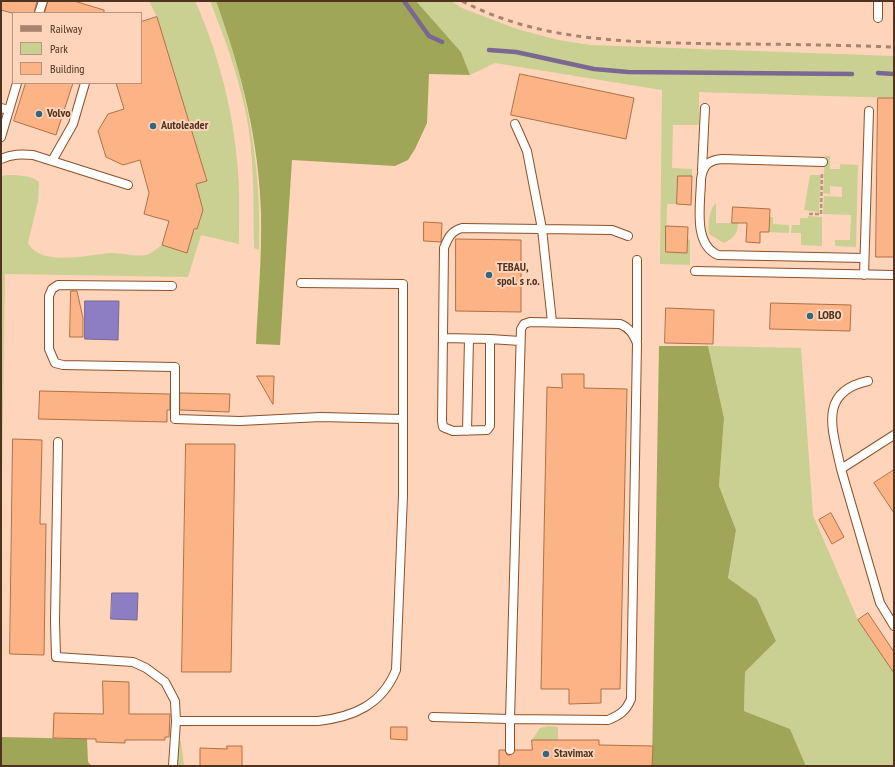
<!DOCTYPE html>
<style>
body{margin:0}
#map{position:relative;width:895px;height:767px;overflow:hidden;background:#fed4ba;font-family:"PT Sans Narrow",sans-serif}
canvas{display:block}
.frame{position:absolute;inset:0;border:2px solid #4f3321;pointer-events:none}
.legend{position:absolute;left:12px;top:12px;width:130px;height:72px;box-sizing:border-box;background:#fed4ba;border:1px solid #b8947d;margin:0;padding:5px 7px;list-style:none;font-size:12px;color:#4f3321}
.legend li{display:flex;align-items:center;gap:8px;height:20px}
.legend b{width:20px;border:1px solid #b8947d}
</style>
<div id="map">
<canvas width="895" height="767"></canvas>
<div class="frame"></div>
<ul class="legend">
<li><b style="height:5px;background:#a7846e"></b>Railway</li>
<li><b style="height:11px;background:#c9d091"></b>Park</li>
<li><b style="height:11px;background:#fcb487"></b>Building</li>
</ul>
</div>
<script>
const ctx = document.querySelector('canvas').getContext('2d');
ctx.lineJoin = 'round';
function fill(path, color) { ctx.fillStyle = color; ctx.fill(path, 'evenodd'); }
function trace(path, color, width, dash) { ctx.strokeStyle = color; ctx.lineWidth = width; ctx.lineCap = dash ? 'butt' : 'round'; ctx.setLineDash(dash || []); ctx.stroke(path); }
function write(font, color, halo, rows, align = 'center') {
  ctx.font = font + ' "PT Sans Narrow",sans-serif'; ctx.lineWidth = 4; ctx.setLineDash([]); ctx.textBaseline = 'middle'; ctx.strokeStyle = halo; ctx.fillStyle = color; for (const [text, x, y, turn = 0] of rows) {
    ctx.save(); ctx.translate(x, y); ctx.rotate((+turn || 0) * Math.PI / 180); ctx.textAlign = isNaN(turn) ? turn : align; if (halo) ctx.strokeText(text, 0, 0); ctx.fillText(text, 0, 0); ctx.restore();
  }
}
const green = new Path2D(`
 M149,1h46c24,53 39,113 43,170 2,25 1,49 1,73l-38,-9 -13,42 -183,-3 -4,272v-370c10,-2 31,-1 38,6l-1,19 -10,42c13,25 62,11 84,10 11,0 23,4 34,2 5,-1 11,-7 16,-10l25,8 5,-20 5,-4 6,-19 -7,-26 11,-4 -50,-163z
 M210,1h6c30,82 46,161 43,249l-5,-2c-1,-46 1,-94 -9,-139 -8,-37 -21,-73 -35,-108z
 M416,1h35l11,7 55,21 41,11 33,5 303,11v42l-195,-6v33h-26l-1,43 20,1v7h-14l-1,28h-10l-1,48 21,1 1,-14 2,1v25l-30,-1 2,-174 -167,-27 -25,12 -9,-23z
 M825,156h5v13h10v-5l18,1 -2,82 -21,-1v-6h15l1,-25 -28,-1 1,-18 18,1v-10l-12,-1v8l-7,-1z
 M810,175h11l-2,37 -15,-2z
 M716,203v20h22c0,10 -4,15 -14,20l-15,-9c-1,-9 0,-25 7,-31z
 M808,216l14,1v29l-21,-1v-12h-10l1,-8h8v-7h8z
 M770,217h3v7l16,1v8l-20,-1z
 M708,346l93,2 12,167 45,105 36,53v93h-88l-16,-37 -46,-18 1,-39 31,-31 -19,-42 -29,-21 8,-48 -17,-44 5,-68z
 M548,726l10,1v13h-26l8,-12z
 M178,741h3l3,25h-6z`);
const forest = new Path2D(`
 M216,1h200l45,51 9,23 -41,-1 -2,49 -12,26 -7,11 -13,6 -103,-6 -12,185 -24,-1c2,-43 6,-87 5,-130 -2,-74 -20,-144 -45,-213z
 M659,346h49l16,72 -5,68 17,44 -8,48 29,21 19,42 -31,31 -1,39 46,18 16,37h-154z
 M1,737l86,2 1,23 3,3 7,1 -80,-1 -17,1z`);
const water = new Path2D(`
 M85,301h34l-1,39 -33,-1z
 M112,593h26l-1,27 -26,-1z`);
const stream = new Path2D(`
 M404,1l25,35 13,6
 M489,50l27,2 78,17 34,3 224,2
 M878,73l16,1`);
const building = new Path2D(`
 M1,1h36l-3,12h-22l-11,-3z
 M48,1h26l30,9v3h-59z
 M157,17l50,164 -11,3 7,26 -6,19h-3l-7,24 -25,-8 7,-24 -25,-7 5,-21 -9,-33 -17,5 -17,-8 -8,-26 10,-17 16,-5 -8,-26h25v-61z
 M520,74l114,24 -8,41 -115,-24z
 M26,83h47l-17,52 -42,-14z
 M878,98h16v159h-18z
 M678,176h14l-1,29 -14,-1z
 M733,207l37,2 -1,23h-9v11l-14,-1 1,-19h-15z
 M424,222l18,1 -1,19 -17,-1z
 M666,226l22,1 -1,26 -21,-1z
 M456,239l65,1v72l-65,-1z
 M71,291h6l6,27v19h-13z
 M771,303l80,2 -1,26 -80,-2z
 M666,308l48,2 -1,34 -48,-1z
 M562,374h22v14l43,1 -7,300h-19v14l-32,1v-15h-28l6,-302 15,1z
 M257,376h17l-1,28z
 M40,391l130,3v16h-3v12l-128,-3z
 M180,393l50,1 -1,18 -49,-2z
 M13,439l29,1 -2,84h6l-2,131 -34,-1z
 M186,444h49l-4,228h-49z
 M894,470v43l-20,-30z
 M831,513l13,24 -12,7 -13,-24z
 M868,613l26,39v21l-36,-53z
 M103,681l26,1v32h41l-1,23h-4v3h-40v3l-29,-1v-3l-43,-1 1,-25 49,1z
 M391,727h16v13l-16,-1z
 M532,740h67v5l54,1 -1,20h-153v-16h6l2,5h3l5,-5h17z
 M227,746h15v20h-42v-18l27,1z`);
const path = new Path2D(`
 M809,214h12l1,-42`);
const service = new Path2D(`
 M39,13l4,-12
 M878,18v-17
 M1,108l8,2 8,-27
 M515,124l12,27 15,78 -80,-1c-11,3 -14,10 -18,20l-2,173 1,6 10,4 34,-1 3,-4v-87l30,2
 M1,137l8,-27
 M1,159c11,-5 20,-5 32,-4l95,30
 M52,161l21,-37 12,-41
 M823,162l-101,-3c-13,1 -19,6 -21,20 0,23 -9,65 17,76l146,3
 M702,170l3,-62
 M695,271l199,4
 M864,275l5,-164
 M172,286l-114,-1 -6,4 -3,7v53l6,14 8,2 112,2v52l65,2 81,-4 82,2
 M552,322l-10,-93 70,1 16,6
 M443,338l47,1
 M637,340v-80
 M467,431l2,-92
 M894,435l-53,34 39,134 14,23
 M58,442l-3,179 1,36 77,5 13,6 19,14 10,19 1,20
 M841,469c-8,-38 -24,-77 27,-88
 M433,717l77,2 11,-390 3,-5 6,-2 90,2c10,4 13,10 17,19l-6,356c-5,12 -11,16 -23,21l-98,-1v31
 M173,766l3,-45h142c35,-4 64,-16 78,-51l7,-175v-211l-102,-1`);
const rail = new Path2D(`
 M462,1c80,42 171,41 260,43 57,0 115,1 172,3`);
const markers = [
 [39,114,4,"#316782"],
 [153,126,4,"#316782"],
 [489,275,4,"#316782"],
 [810,316,4,"#316782"],
 [546,754,4,"#316782"]
];
const poiNames = [
 ["Volvo",47,114],
 ["Autoleader",161,126],
 ["TEBAU,",497,268],
 ["spol. s r.o.",497,282],
 ["LOBO",818,316],
 ["Stavimax",554,754]
];
fill(green, '#c9d091');
fill(forest, '#9fa657');
fill(water, '#8d7ec3');
trace(water, '#7a6892', 1);
trace(stream, '#7a6892', 4.5);
fill(building, '#fcb487');
trace(building, '#af7046', 1);
trace(service, '#8d5126', 10);
trace(path, '#b8947d', 2.5, [4, 2]);
trace(service, '#fff', 8);
trace(rail, '#a7846e', 3, [5, 5]);
for (const [x, y, r, color] of markers) { const dot = new Path2D(); dot.arc(x, y, r, 0, 2 * Math.PI); ctx.fillStyle = color; ctx.fill(dot); trace(dot, '#fed4ba', 1.5); }
write('bold 12px', '#4f3321', '#fed4ba', poiNames, 'left');
</script>
